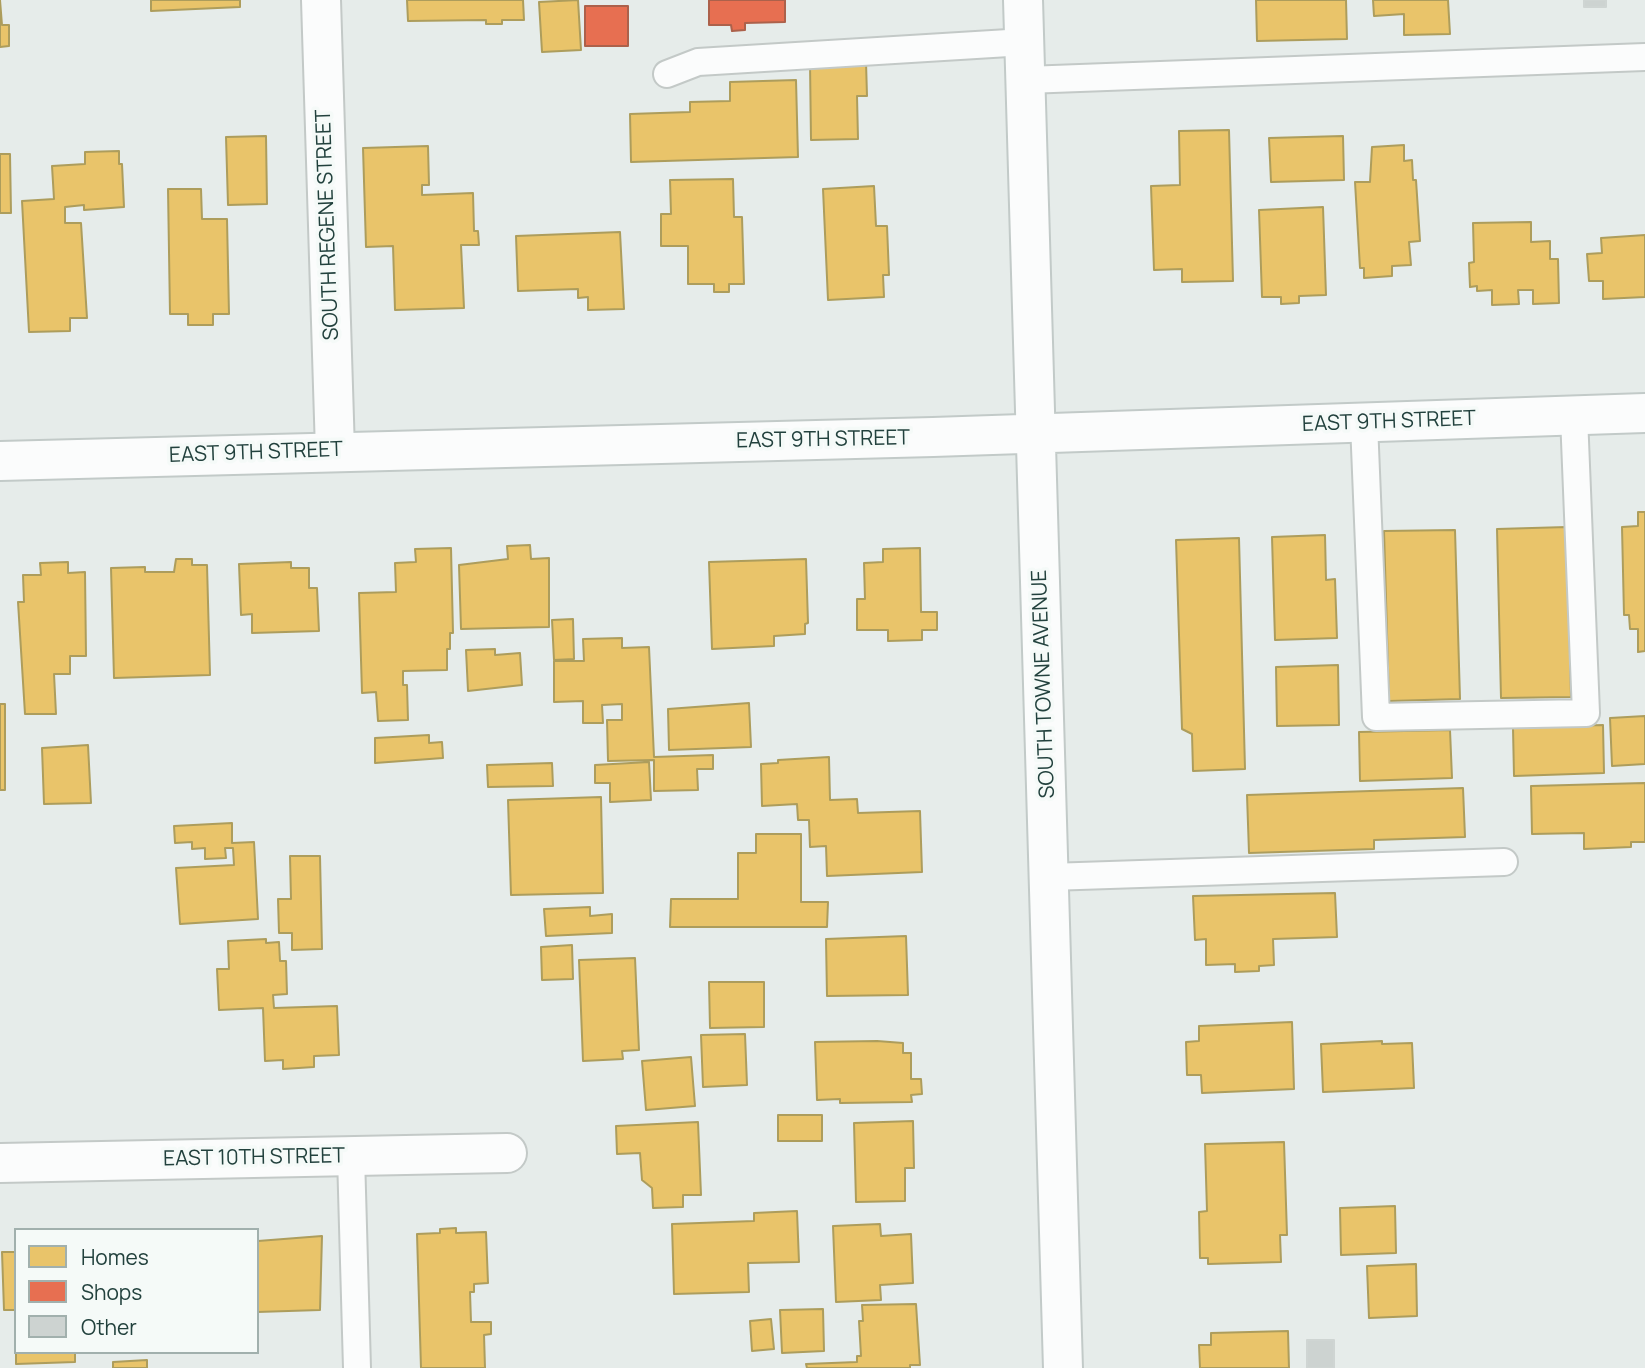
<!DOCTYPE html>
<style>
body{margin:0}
#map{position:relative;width:1645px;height:1368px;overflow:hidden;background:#e6ecea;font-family:Manrope,sans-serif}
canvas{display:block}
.legend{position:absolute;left:14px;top:1228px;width:245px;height:126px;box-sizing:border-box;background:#f5faf8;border:2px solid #a1b0ad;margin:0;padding:9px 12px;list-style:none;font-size:21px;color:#22413d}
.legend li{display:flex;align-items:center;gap:14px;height:35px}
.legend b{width:35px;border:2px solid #a1b0ad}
</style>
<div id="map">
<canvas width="1645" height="1368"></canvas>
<ul class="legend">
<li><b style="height:19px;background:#e9c46a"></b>Homes</li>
<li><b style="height:19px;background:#e76f51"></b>Shops</li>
<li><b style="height:19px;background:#cdd3d1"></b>Other</li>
</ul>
</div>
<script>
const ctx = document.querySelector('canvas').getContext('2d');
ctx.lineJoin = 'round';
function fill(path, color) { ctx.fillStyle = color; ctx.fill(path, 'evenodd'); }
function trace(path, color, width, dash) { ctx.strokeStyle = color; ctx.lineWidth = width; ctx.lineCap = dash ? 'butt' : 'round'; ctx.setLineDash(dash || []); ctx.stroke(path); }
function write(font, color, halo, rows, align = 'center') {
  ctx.font = font + ' Manrope,sans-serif'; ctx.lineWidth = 7; ctx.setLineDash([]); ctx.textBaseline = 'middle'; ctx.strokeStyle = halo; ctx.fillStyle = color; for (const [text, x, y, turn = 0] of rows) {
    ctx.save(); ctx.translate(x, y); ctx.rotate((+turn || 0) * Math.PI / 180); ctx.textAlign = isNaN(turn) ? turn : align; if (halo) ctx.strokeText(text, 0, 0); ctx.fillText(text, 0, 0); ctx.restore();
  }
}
const homes = new Path2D(`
 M0,0l2,25h7v21l-9,1z
 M151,0h89v7l-89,4z
 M407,0h116l1,20h-22v4h-16v-4l-78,1z
 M578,0l3,50 -39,2 -3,-50z
 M1256,0h90l1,39 -90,2z
 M1373,0h75l2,34 -46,1v-21l-30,2z
 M866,62l1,34h-10l1,43 -47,1 -1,-77z
 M796,80l2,77 -167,5 -1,-48 60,-2v-10l40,-1v-19z
 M1229,130l4,151 -51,1v-13l-28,1 -3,-84 29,-1 -1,-54z
 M266,136l1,68 -39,1 -2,-68z
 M1343,136l1,44 -73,2 -2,-44z
 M1404,145v16l8,-1 1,20h3l4,61 -11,1 2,23 -19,1v10l-28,2v-10h-4l-5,-86h15l2,-35z
 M428,146l1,39h-7v10l51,-2 1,38h4l1,14h-18l3,63 -69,2 -2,-64 -27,1 -3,-99z
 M119,151v13h3l2,43 -40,3v-5l-19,2v16h16l6,95h-17v13l-41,1 -7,-131 32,-2 -2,-33 33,-2v-12z
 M0,154h10l1,59h-11z
 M733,179l1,38h8l2,67h-15v8h-15v-8h-26v-38h-27v-32h10l-1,-34z
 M874,186l2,40h11l2,49h-6l1,22 -56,3 -5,-111z
 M168,189h33l1,30h25l2,95h-16v11h-25v-11h-18z
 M1323,207l3,88 -27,1v7l-18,1v-7h-19l-3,-87z
 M1531,222v20l19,-1v18h8l1,44 -26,1v-14h-15l1,14 -27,1v-15l-15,1v-5l-7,1 -1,-24 5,-1 -1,-39z
 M620,232l4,77 -36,1v-13l-10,1v-9l-60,2 -2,-55z
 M1645,235v62l-42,2v-18h-14l-2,-27 15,-1 -1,-15z
 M1638,512h7v139l-7,1v-23h-8l-1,-14h-5l-2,-88 16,-1z
 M1567,527l4,170 -70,1 -4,-169z
 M1455,530l5,169 -71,2 -5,-170z
 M1325,535l1,45 9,-1 2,59 -62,2 -3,-103z
 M1239,538l6,231 -52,2 -1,-37 -10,-5 -6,-189z
 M530,545l1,14 18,-1v69l-88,2 -2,-64 49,-6 -1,-13z
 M451,548l2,85h-3v16h-3v21l-44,1v14h4l1,35 -30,1 -2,-29 -14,1 -3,-100 37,-1 -1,-29 21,-1 -1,-13z
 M920,548l1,64h16v18h-15v10l-34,1v-11h-31v-31h8l-1,-36 19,-1v-13z
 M176,559h16v6h15l3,110 -96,3 -3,-110 34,-1v5h29z
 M806,559l2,64 -3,1v10l-31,2v10l-62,3 -3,-87z
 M68,562v11l17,-1 1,84h-16v18h-16l2,40h-31l-7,-112h6l-1,-27h18l-1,-12z
 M291,562v6h18v20h8l2,43 -67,2v-19l-11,1 -2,-51z
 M573,619l1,40 -20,1 -2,-40z
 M622,638v10l27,-1 5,110 59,-2v14h-16l1,21 -44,1v-31l-46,1 -1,-41h15v-16l-20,1 1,18h-20v-22l-29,1v-41h30l-1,-22z
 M495,649v6l25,-2 2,32 -54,6 -2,-41z
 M1338,665l1,60 -62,1 -1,-59z
 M749,703l2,44 -82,3 -1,-41z
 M0,704h5v86h-5z
 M1645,716v48l-33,2 -2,-48z
 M1603,725l1,48 -90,3 -1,-48z
 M1450,730l2,48 -92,3 -1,-49z
 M429,735v8l13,-1 1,16 -68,5v-25z
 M88,745l3,58 -47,1 -2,-56z
 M829,757l1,43 27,-1 1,14 62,-2 2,61 -95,4 -1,-30 -16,1 -1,-27h-11l-1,-16 -35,2 -1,-42 17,-1v-3z
 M649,762l2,38 -41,2v-19h-15v-18z
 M552,763l1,23 -65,1 -1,-22z
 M1645,783v59h-14v5l-47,2v-16l-52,1 -1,-48z
 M1463,788l2,49 -91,3v9l-125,4 -2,-58z
 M601,797l2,96 -92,2 -3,-95z
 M232,823v20l22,-1 4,77 -78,5 -4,-56 58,-3 -1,-17h-8l1,10 -21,1v-11l-13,1v-7l-17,1 -1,-17z
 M756,834h45v68h27l-1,25h-157l1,-28h67v-46h18z
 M290,856h30l2,93 -30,1v-17h-13l-1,-34h13z
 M1335,893l2,44 -64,2 1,26 -15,1v5l-24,1v-8l-29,1v-26l-11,1 -2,-44z
 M590,907v9l22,-2v19l-66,3 -2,-27z
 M906,936l2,59 -81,1 -1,-57z
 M266,939v4l13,-1 1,19h6l1,33 -14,1 1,13 63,-2 2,49 -25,1v11l-31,2v-9l-18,1 -2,-53 -44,2 -2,-41h12l-1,-28z
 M572,945l1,34 -31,1 -1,-33z
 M635,958l4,92 -17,1 1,8 -40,2 -4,-101z
 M709,982h55v45l-54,1z
 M1292,1022l2,67 -92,4 -1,-18h-14l-1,-33 13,-1v-15z
 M745,1034l2,51 -44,2 -2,-52z
 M877,1041l26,2v10h8v26h10l1,15 -11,1 1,7 -72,1v-4l-23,1 -2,-58z
 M1382,1041v3l30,-1 2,45 -91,4 -2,-48z
 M691,1057l4,49 -49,4 -4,-49z
 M778,1115h44v26h-44z
 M913,1121l1,47h-9v33l-49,1 -2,-79z
 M698,1122l3,73h-18v12l-30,1 -1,-20 -10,-8 -2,-27 -23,1 -1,-28z
 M1284,1142l3,93h-7l1,27 -73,2v-6h-8l-1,-46 8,-1 -2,-67z
 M1395,1206l1,47 -55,2 -1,-47z
 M797,1211l2,51 -51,1 1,29 -75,2 -2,-70 82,-3v-8z
 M880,1224l1,12 30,-2 2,49 -33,2 1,15 -45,2 -3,-76z
 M456,1228v5l30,-1 2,51 -14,1v8h-4l1,30h20v12l-7,1 1,33h-64l-4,-134 23,-1v-4z
 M257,1232l1,9 64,-5 -2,74 -63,2z
 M2,1252h14v97l-1,-39h-11z
 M1416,1264l1,52 -48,2 -2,-52z
 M916,1304l4,61h-10v3h-103l-1,-4 51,-2v-6h4l-2,-35h4l-1,-16z
 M823,1309l1,42 -42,2 -2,-43z
 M771,1319l3,30 -22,2 -2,-30z
 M1288,1331l1,37h-89l-1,-23h12v-12z
 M16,1352h59v10l-59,2z
 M147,1360v8h-34v-6z`);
const shops = new Path2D(`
 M709,0h76v22l-40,1v7l-13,1 -1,-6h-22z
 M585,6h43v40h-43z`);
const building = new Path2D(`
 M1584,0h22v7h-22z
 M1307,1340h27v28h-27z`);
const lane = new Path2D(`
 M667,74l31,-12 327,-20
 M1026,80l619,-23
 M1364,423l12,294 210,-4 -12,-297
 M1049,877l455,-15
 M351,1156l6,212`);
const street = new Path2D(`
 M321,0l14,451
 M0,1163l507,-10`);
const secondary = new Path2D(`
 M1023,0l40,1368
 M0,461l933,-24 712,-24`);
const streetNames = [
 ["SOUTH REGENE STREET",328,225,-92],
 ["EAST 9TH STREET",1389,422,-2],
 ["EAST 9TH STREET",823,440,-1],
 ["EAST 9TH STREET",256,453,-2],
 ["SOUTH TOWNE AVENUE",1044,684,-92],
 ["EAST 10TH STREET",254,1158,-1]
];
fill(homes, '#e9c46a');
trace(homes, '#ad9d5c', 2);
fill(shops, '#e76f51');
trace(shops, '#ac614b', 2);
fill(building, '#cdd3d1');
trace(building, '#cfd5d3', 2);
trace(lane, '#c3c9c7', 30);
trace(street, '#c3c9c7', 42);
trace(secondary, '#c2cac8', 42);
trace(lane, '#fbfcfc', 26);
trace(street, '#fbfcfc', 38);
trace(secondary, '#fbfcfc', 38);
write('21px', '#22413d', '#f5faf8', streetNames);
</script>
